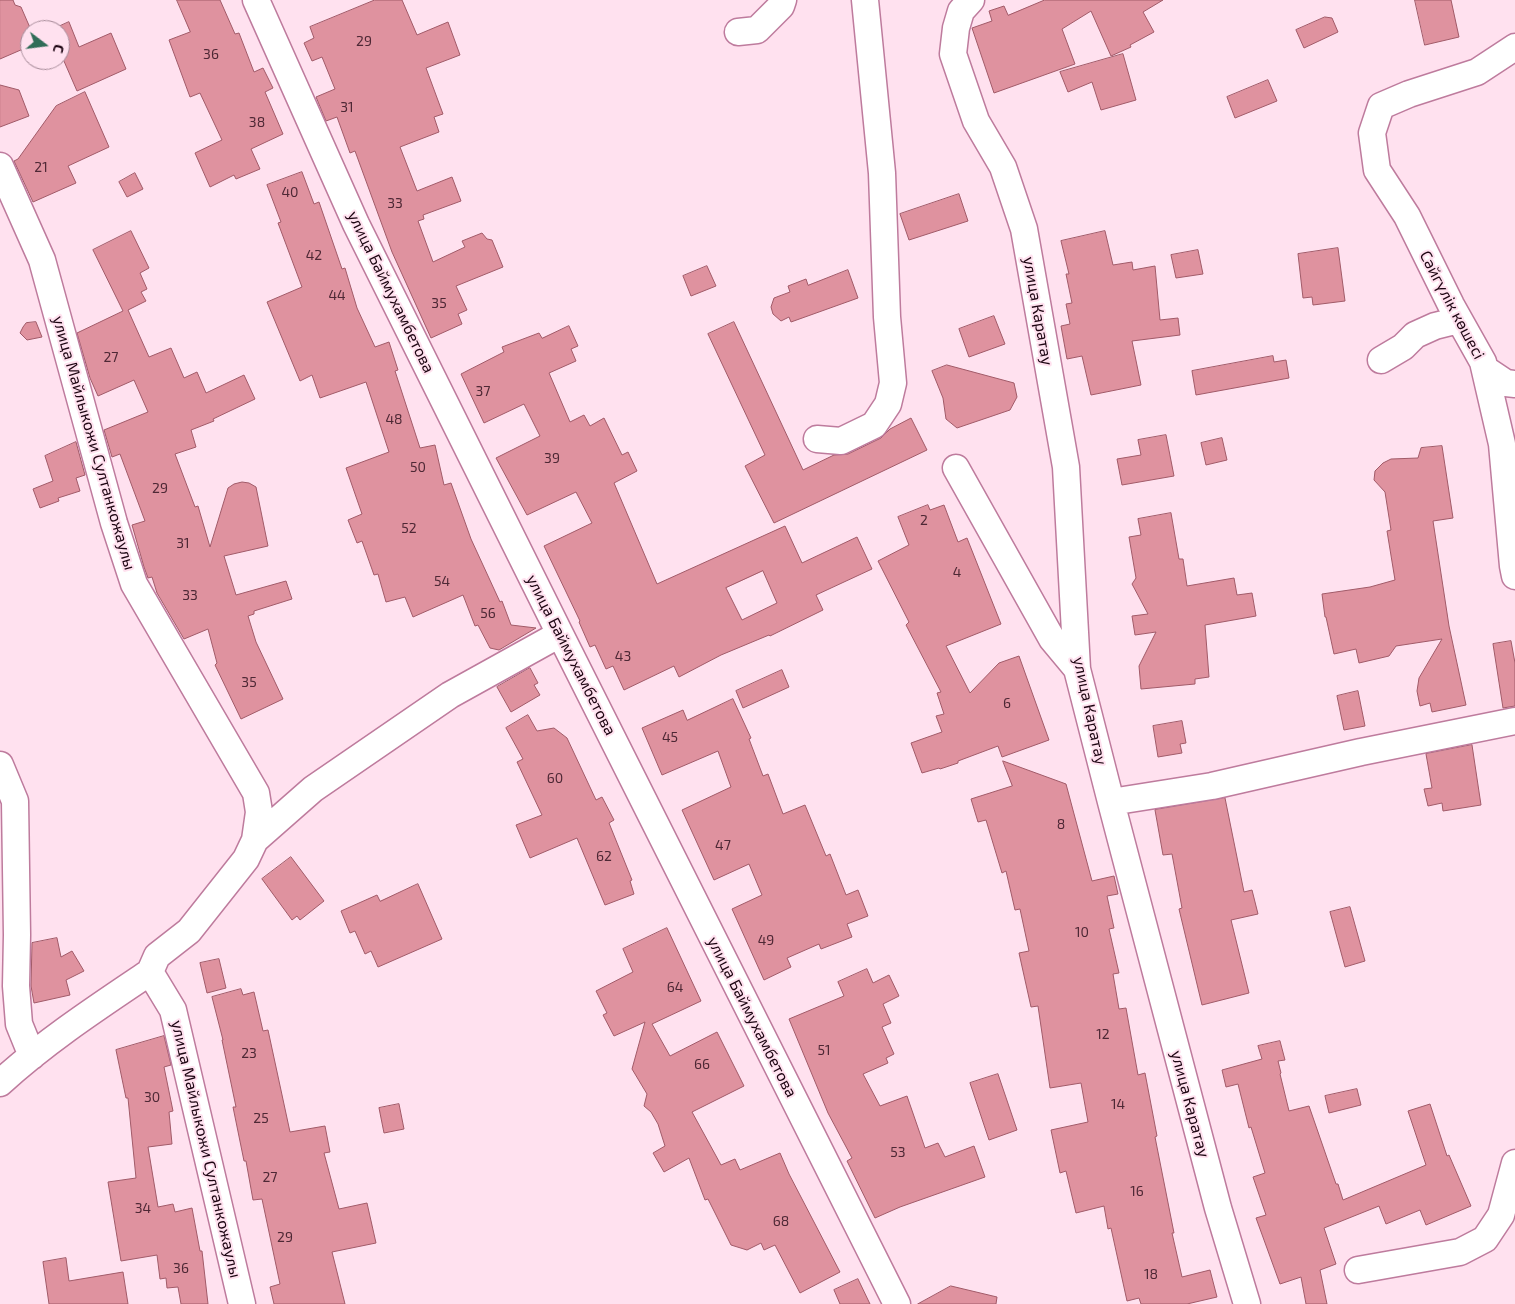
<!DOCTYPE html>
<meta charset="utf-8">
<style>
body{margin:0}
#map{position:relative;width:1515px;height:1304px;overflow:hidden;background:#ffe1ef;font-family:"Exo 2",sans-serif}
canvas{display:block}
.north{position:absolute;left:20px;top:20px;width:50px;height:50px;box-sizing:border-box;background:#ffe1ef;border:1px solid #a58997;border-radius:50%;rotate:105deg;font-size:14px;font-weight:700;line-height:20px;text-align:center;color:#1d0512}
.north::after{content:'';display:block;margin:auto;width:18px;height:22px;background:#306c57;clip-path:polygon(50% 0,100% 100%,50% 72%,0 100%)}
</style>
<div id="map">
<canvas width="1515" height="1304"></canvas>
<div class="north">С</div>
</div>
<script>
const ctx = document.querySelector('canvas').getContext('2d');
ctx.lineJoin = 'round';
function fill(path, color) { ctx.fillStyle = color; ctx.fill(path, 'evenodd'); }
function trace(path, color, width, dash) { ctx.strokeStyle = color; ctx.lineWidth = width; ctx.lineCap = dash ? 'butt' : 'round'; ctx.setLineDash(dash || []); ctx.stroke(path); }
function write(font, color, halo, rows, align = 'center') {
  ctx.font = font + ' "Exo 2",sans-serif'; ctx.lineWidth = 4; ctx.setLineDash([]); ctx.textBaseline = 'middle'; ctx.strokeStyle = halo; ctx.fillStyle = color; for (const [text, x, y, turn = 0] of rows) {
    ctx.save(); ctx.translate(x, y); ctx.rotate((+turn || 0) * Math.PI / 180); ctx.textAlign = isNaN(turn) ? turn : align; if (halo) ctx.strokeText(text, 0, 0); ctx.fillText(text, 0, 0); ctx.restore();
  }
}
const building = new Path2D(`
 M0,0h13l2,5 6,2 10,23 -1,16 -30,13z
 M177,0h43l15,34 4,-1 15,39 9,-4 10,20 -8,4 18,42 -32,15 9,20 -24,10 -2,-4 -24,12 -15,-34 27,-13 -22,-47 -10,4 -21,-57 21,-8z
 M375,0h27l15,35 31,-13 12,33 -34,13 17,46 -9,3 5,15 -39,15 17,44 35,-14 9,24 -38,14 1,4 -6,2 15,41 32,-15 -3,-6 20,-8 5,6 5,1 11,27 -47,19 11,24 -9,4 4,10 -31,14 -39,-86 -37,-101 -5,2 -13,-36 -11,4 -10,-24 19,-8 -13,-32 -10,4 -8,-18 10,-5 -4,-11z
 M1045,0h118l-20,12 11,20 -24,13 1,2 -20,9 -20,-45 -29,18 13,35 -81,29 -22,-65 20,-7 -3,-10 15,-5 4,9z
 M1415,0h36l8,37 -34,8z
 M1325,17l7,1 6,14 -34,16 -8,-18z
 M69,22l10,25 32,-14 15,36 -49,22 -17,-39v-22h-9z
 M1123,54l13,46 -35,10 -9,-28 -24,10 -8,-20z
 M1268,80l9,21 -42,17 -8,-21z
 M0,85l19,5 10,26 -29,11z
 M85,92l24,55 -41,19 8,17 -43,19 -19,-41 4,-2 38,-53z
 M302,172l12,32 5,-2 23,67 3,-1 12,40 18,39 14,-5 9,28 -3,1 25,77 15,-3 9,40 7,-2 20,56 29,63 2,-1 9,24 25,3 -37,22 -9,-2 -12,-23 -3,1 -12,-31 -50,22 -8,-20 -19,5 -8,-28 -4,1 -12,-34 -5,2 -9,-23 14,-6 -16,-46 43,-16 -23,-70 -46,16 -8,-23 -12,6 -33,-79 35,-15 -24,-64 3,-1 -14,-37z
 M135,173l8,16 -16,8 -8,-15z
 M959,194l9,27 -59,19 -9,-26z
 M131,231l18,37 -9,5 7,16 -6,3 5,9 -18,9 21,47 22,-9 13,30 13,-6 9,21 38,-18 11,24 -42,20 1,2 -23,9 5,17 -21,7 20,53 3,-1 12,41 18,-59 6,-4 8,-2 7,1 7,4 12,59 -44,10 12,39 50,-14 6,18 -38,12v3l-6,2 8,26 27,57 -42,20 -26,-54 2,-2 -9,-34 -24,10 -27,-46 -5,-16 -4,1 -4,-11 -12,-42 13,-4 -25,-67 -8,3 -8,-27 44,-18 -14,-32 -36,16 -8,-18 -13,-45 46,-22 -30,-61z
 M1105,231l8,34 19,-3 1,8 22,-4 5,54 18,-2 2,17 -48,6 9,44 -50,10 -9,-39 -15,3 -6,-33 9,-2 -4,-20 6,-1 -6,-29h3l-8,-33z
 M1338,248l7,53 -32,4 -1,-8 -9,1 -5,-44z
 M1198,250l5,24 -27,4 -5,-23z
 M707,266l9,20 -25,10 -8,-20z
 M848,270l10,28 -67,24 -2,-5 -8,4 -8,-7 -2,-7 3,-9 16,-6 -2,-6 18,-7 2,6z
 M994,316l11,28 -36,13 -10,-28z
 M36,322l6,15 -15,3 -7,-7 3,-6 3,-4z
 M734,322l69,148 31,-15 14,-1 33,-16 9,-9 21,-11 16,32 -153,73 -29,-57 20,-11 -57,-121z
 M569,326l9,20 -7,3 5,12 -27,12 21,49 14,-7 6,11 14,-8 18,37 6,-3 9,19 -23,12 43,101 128,-58 17,37 55,-26 15,32 -56,26 7,15 -53,26 -1,-1 -48,20 -42,22 -5,-11 -50,24 -11,-24 -7,3 -11,-24 -5,2 -11,-25 1,-1 -36,-75 48,-23 -16,-31 -49,23 -31,-57 44,-22 -16,-32 -40,19 -23,-49 43,-22 -2,-5 37,-14 3,5zM763,571l14,32 -35,17 -16,-32z
 M1273,356l1,6 12,-2 3,18 -93,17 -4,-24z
 M947,365l67,18 3,14 -7,13 -53,18 -11,-9 -3,-21 -11,-27z
 M1166,435l8,41 -52,9 -5,-26 24,-4 -3,-15z
 M1222,438l5,22 -21,5 -5,-22z
 M76,442l9,33 -9,3 4,13 -22,7 1,3 -19,7 -7,-19 20,-8 -8,-25z
 M1442,446l11,72 -20,3 16,105 17,79 -34,7 -2,-9 -10,3 -3,-15 2,-13 23,-39 -46,7 -7,10 -30,7 -3,-14 -22,5 -8,-37h-1l-3,-23 48,-7 25,-7 -8,-49 4,-1 -6,-38 -11,-12 1,-9 8,-8 8,-4 27,-1 3,-10z
 M928,505l2,5 14,-5 14,37 9,-4 34,86 -55,22 24,47 29,-30 20,-7 30,84 -47,17 -4,-11 -40,15v2l-18,6 -1,-1 -17,5 -11,-30 31,-11 -6,-16 8,-2 -7,-21 4,-1 -35,-67 3,-3 -31,-61 31,-16 -11,-28z
 M1171,513l8,46h4l4,27 47,-8 3,17 15,-2 4,23 -51,9 4,52 -14,2v5l-54,5 -2,-23 17,-34 -21,3 -3,-19 16,-2 -16,-30 4,-6 -7,-41 12,-2 -3,-16z
 M1511,641l4,22v43l-12,2 -10,-64z
 M530,668l8,15 -4,2 6,10 -29,17 -14,-25z
 M782,670l7,17 -46,21 -7,-17z
 M1358,691l7,35 -21,4 -7,-34z
 M733,699l18,39 -2,1 14,37 5,-2 15,40 22,-9 21,51 4,-2 16,41 12,-5 10,26 -21,8 5,13 -31,12 -2,-5 -32,14 4,9 -27,13 -32,-71 30,-14 -13,-31 -35,16 -32,-70 49,-23 -13,-36 -56,24 -20,-47 41,-18 4,10z
 M528,715l9,16 17,-3 13,10 29,62 6,-3 12,23 -5,3 23,57 -2,1 4,13 -29,11 -28,-67 -47,20 -14,-33 26,-10 -25,-53 6,-3 -17,-31z
 M1182,721l4,22 -6,1 2,9 -24,4 -5,-31z
 M1472,745l9,60 -38,6 -1,-8 -14,3 -4,-17 8,-1 -6,-34z
 M1003,761l63,23 26,97 22,-5 4,18 -11,2 7,32 -5,1 10,44 -6,1 6,35 7,-1 12,67 7,-2 12,63 -2,1 19,96h-2l10,44 28,-7 7,27 -30,7h-46l-2,-6 -12,3 -16,-73 -3,1 -4,-23 -28,7 -10,-42 -6,2 -9,-43 37,-8 -7,-39 -31,5 -12,-82 -7,1 -12,-54 10,-2 -9,-42 -5,1 -9,-39 -4,2 -16,-53 -8,2 -7,-23 41,-13z
 M1225,798l19,94 8,-2 6,24 -27,6 18,73 -47,12 -23,-96 3,-1 -10,-54 -9,1 -8,-45z
 M291,857l33,44 -24,19 -3,-4 -5,4 -30,-41z
 M418,884l24,55 -64,28 -7,-16 -6,3 -10,-23 -5,2 -9,-22 36,-16 3,6z
 M1350,907l15,54 -20,6 -15,-55z
 M667,928l34,73 -49,23 18,32 47,-24 27,54 -52,26 29,53 14,-6 5,11 40,-17 9,21 51,98 -40,21 -25,-48 -11,5 -3,-7 -14,7 -16,-5 -23,-46 -3,1 -16,-42 -25,14 -11,-19 12,-7 -7,-22 -7,-12 -7,-6 3,-12 -15,-25 13,-47 -31,14 -11,-21 4,-2 -11,-22 37,-19 -10,-23z
 M57,938l4,19 11,-6 12,20 -18,9 4,15 -36,8 -3,-17 1,-43z
 M219,959l7,29 -19,5 -7,-30z
 M867,969l6,14 16,-8 10,21 -16,8 8,19 -9,4 12,27 -8,4 2,5 -25,11 17,32 27,-10 18,52 13,-5 7,14 29,-11 11,31 -85,30 -25,11 -28,-57 5,-3 -24,-45 -39,-94 55,-23 -6,-14z
 M241,989l2,6 11,-3 9,39 5,-1 22,102 35,-6 5,26 -6,1 15,56 28,-6 9,40 -44,9 13,52h-71l-4,-17 10,-3 -18,-85 -9,1 -7,-39h-2l-11,-54h3l-14,-67h1l-11,-43z
 M164,1036l7,29 -7,2 9,44 -4,1 3,32 -24,3 10,60 15,-3 2,8 17,-4 8,43h2l6,53h-27l-3,-17 -11,1 -1,-10 -6,1 -3,-24 -36,6 -13,-79 28,-4 -8,-80h-2l-10,-48z
 M1280,1041l5,19 -7,1 3,12 -1,1 9,37 20,-5 27,78h2l5,16 83,-35 -18,-54 22,-7 17,52 2,-1 22,51 -45,19 -6,-15 -34,14 -7,-18 -55,22 12,36 -16,6 7,34h-21l-5,-27 -21,7 -24,-66 10,-3 -13,-38 12,-4 -14,-46 -2,1 -11,-44 -12,3 -4,-17 40,-11 -4,-13z
 M998,1074l19,56 -28,10 -19,-57z
 M1357,1089l4,16 -32,8 -4,-17z
 M399,1104l5,25 -20,4 -5,-25z
 M66,1258l3,23 54,-9 5,32h-79l-6,-42z
 M858,1279l12,25h-30l-6,-14z
 M951,1286l46,11 -1,7h-78z`);
const minor = new Path2D(`
 M256,0l100,224 204,410 337,670
 M971,0l-10,11 -5,17 -3,26 23,67 27,46 21,62 42,238 11,202 34,133 107,406 29,96
 M738,32l19,-2 24,-24 2,-6
 M1515,47l-38,25 -68,22 -28,12 -9,27 5,37 30,46 44,89 32,57 19,82 11,122 2,10
 M0,166l42,94 72,263 20,61 122,209 3,19 -4,28 -9,19 -57,72 -32,25 -7,16
 M1381,360l22,-13 12,-12 20,-9 24,-6
 M1485,369l21,14 9,1
 M817,439l24,2 33,-16 14,-21 5,-21 -6,-66 -5,-144 -17,-173
 M956,468l96,171 25,30
 M0,765l15,36 2,134 -1,51 3,38 13,32
 M1111,802l101,-16 149,-34 154,-31
 M255,840l58,-51 137,-94 110,-61
 M150,972l23,38 69,294
 M0,1083c46,-42 98,-76 150,-111
 M1358,1270l102,-18 25,-13 16,-24 14,-52`);
const numberNames = [
 ["29",364,41],
 ["36",211,54],
 ["31",347,107],
 ["38",257,122],
 ["21",41,167],
 ["40",290,192],
 ["33",395,203],
 ["42",314,255],
 ["44",337,295],
 ["35",439,303],
 ["27",111,357],
 ["37",483,391],
 ["48",394,419],
 ["39",552,458],
 ["50",418,467],
 ["29",160,488],
 ["2",924,520],
 ["52",409,528],
 ["31",183,543],
 ["4",957,572],
 ["54",442,581],
 ["33",190,595],
 ["56",488,613],
 ["43",623,656],
 ["35",249,682],
 ["6",1007,703],
 ["45",670,737],
 ["60",555,778],
 ["8",1061,824],
 ["47",723,845],
 ["62",604,856],
 ["10",1082,932],
 ["49",766,940],
 ["64",675,987],
 ["12",1103,1034],
 ["51",824,1050],
 ["23",249,1053],
 ["66",702,1064],
 ["30",152,1097],
 ["14",1118,1104],
 ["25",261,1118],
 ["53",898,1152],
 ["27",270,1177],
 ["16",1137,1191],
 ["34",143,1208],
 ["68",781,1221],
 ["29",285,1237],
 ["36",181,1268],
 ["18",1151,1274]
];
const streetNames = [
 ["улица Баймухамбетова",391,292,64],
 ["Сәйгүлік көшесі",1452,305,62],
 ["улица Каратау",1038,311,80],
 ["улица Майлыкожи Султанкожаулы",94,443,74],
 ["улица Баймухамбетова",571,655,63],
 ["улица Каратау",1090,711,78],
 ["улица Баймухамбетова",752,1017,63],
 ["улица Каратау",1190,1104,75],
 ["улица Майлыкожи Султанкожаулы",206,1149,77]
];
fill(building, '#df929f');
trace(building, '#a15a68', 1);
trace(minor, '#be7b9d', 29);
trace(minor, '#fff', 26);
write('14px', '#4e2835', null, numberNames);
write('16px', '#1d0512', '#ffe1ef', streetNames);
</script>
